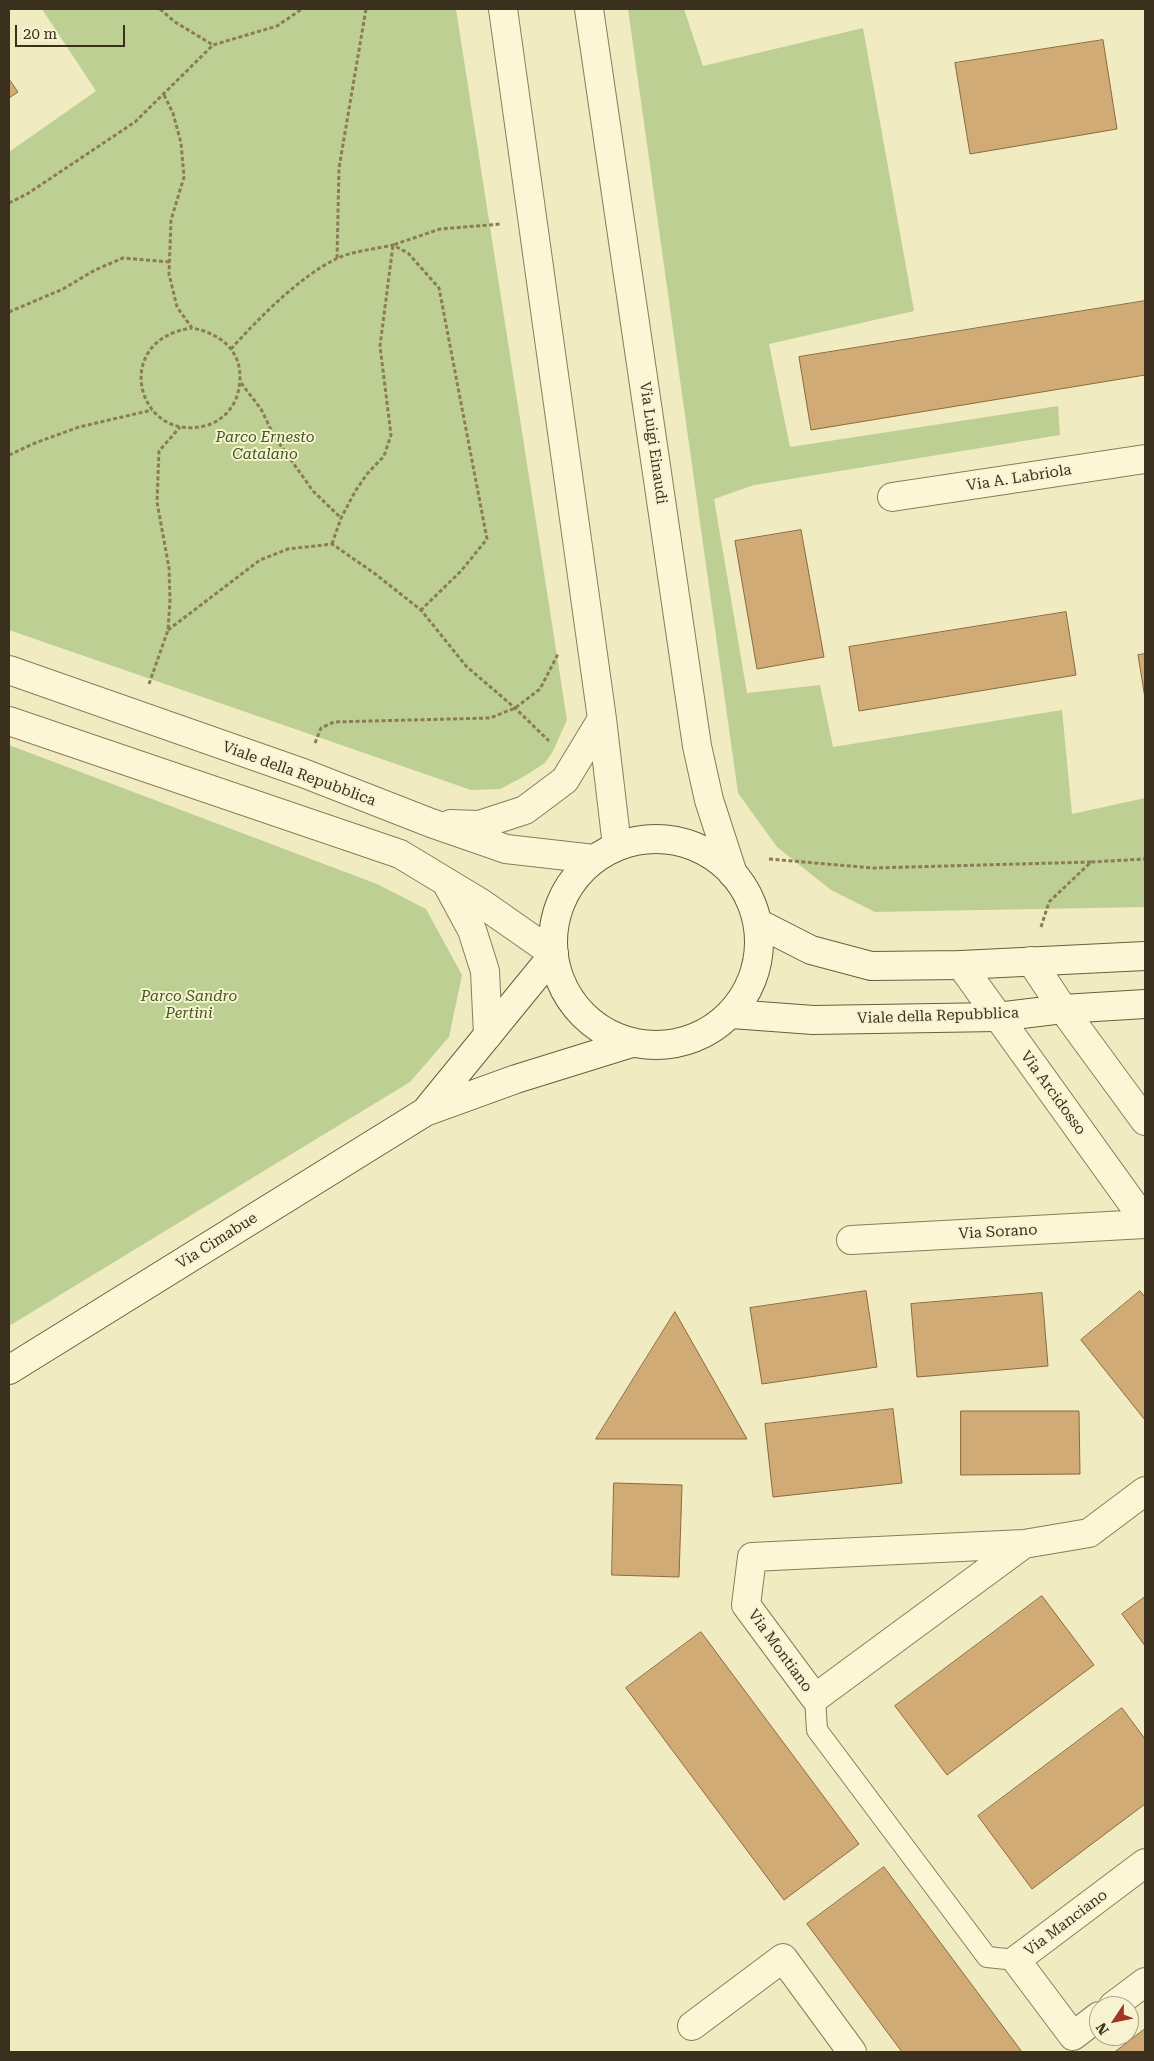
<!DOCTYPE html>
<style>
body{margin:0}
#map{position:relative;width:1154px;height:2061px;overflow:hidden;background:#f0ebc1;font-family:"Roboto Serif",serif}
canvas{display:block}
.frame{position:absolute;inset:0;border:10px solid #3a301d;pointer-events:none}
.north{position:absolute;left:1089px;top:1996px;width:50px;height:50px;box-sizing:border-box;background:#f7f3d1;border:1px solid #aba589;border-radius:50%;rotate:236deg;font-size:14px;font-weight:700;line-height:20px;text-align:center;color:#3a301d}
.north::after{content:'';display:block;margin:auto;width:18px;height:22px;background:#9e3824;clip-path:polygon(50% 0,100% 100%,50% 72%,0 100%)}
.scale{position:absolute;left:15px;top:25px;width:110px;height:22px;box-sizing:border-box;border:2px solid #3a301d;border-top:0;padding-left:6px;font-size:15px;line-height:18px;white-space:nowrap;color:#3a301d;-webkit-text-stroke:4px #f7f3d1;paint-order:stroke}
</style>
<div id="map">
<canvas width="1154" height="2061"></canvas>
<div class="frame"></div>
<div class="north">N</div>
<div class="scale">20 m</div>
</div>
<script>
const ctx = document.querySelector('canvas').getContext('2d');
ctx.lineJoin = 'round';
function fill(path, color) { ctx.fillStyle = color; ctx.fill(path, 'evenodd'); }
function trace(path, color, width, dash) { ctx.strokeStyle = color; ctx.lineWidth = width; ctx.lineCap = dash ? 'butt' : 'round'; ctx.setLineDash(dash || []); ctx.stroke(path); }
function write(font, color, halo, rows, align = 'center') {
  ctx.font = font + ' "Roboto Serif",serif'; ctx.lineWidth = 4; ctx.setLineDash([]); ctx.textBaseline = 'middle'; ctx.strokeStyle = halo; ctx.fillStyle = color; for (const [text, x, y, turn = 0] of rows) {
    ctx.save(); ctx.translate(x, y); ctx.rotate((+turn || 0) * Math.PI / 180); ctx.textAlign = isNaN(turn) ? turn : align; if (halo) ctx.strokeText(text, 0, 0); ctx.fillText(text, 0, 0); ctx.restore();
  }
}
const green = new Path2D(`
 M42,9h414l111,711 -14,31 -8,12 -22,14 -23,12 -29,1 -462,-160v-478l87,-61z
 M628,9h56l19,57 160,-38 51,283 -145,33 21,103 268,-41 2,29 -306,50 -40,14 33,194 73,-8 13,62 229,-37 10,104 73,-16v109l-270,5 -44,-22 -54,-43 -39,-54z
 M9,745l368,139 49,25 36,66 -13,62 -39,45 -401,244z`);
const building = new Path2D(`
 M1103,40l14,89 -147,25 -15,-91z
 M9,79l9,13 -9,6z
 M1145,301v74l-334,55 -12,-73z
 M801,530l23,127 -67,12 -22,-128z
 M1066,612l10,63 -217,36 -10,-64z
 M1145,654v44l-7,-43z
 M866,1291l11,76 -115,17 -12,-76z
 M1140,1291l5,6v123l-64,-80z
 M1042,1293l6,73 -131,11 -6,-73z
 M675,1312l72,127h-151z
 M893,1409l9,74 -129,14 -8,-73z
 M961,1411h118l1,63 -119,1z
 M614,1483l68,2 -3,92 -67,-2z
 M1042,1596l52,69 -147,110 -52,-69z
 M1145,1597v49l-23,-32z
 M701,1632l158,212 -75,56 -158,-212z
 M1122,1708l23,31v65l-113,85 -54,-73z
 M884,1867l138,185h-120l-95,-128z
 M1145,2029v23h-30z`);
const path = new Path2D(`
 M160,9l15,13 38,23
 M164,95l9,18 8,30 3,34 -13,43 -2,54 8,33 15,21c36,7 56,31 45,68 -4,13 -16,25 -29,29 -71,21 -99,-86 -16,-97
 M9,203l18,-9 108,-72 78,-77 64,-19 25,-17
 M337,258l2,-90 27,-159
 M9,312l54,-23 32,-19 28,-12 47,4
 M231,349c28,-31 68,-72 105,-90 16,-8 40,-10 57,-14l15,8 31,35 48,251 -26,32 -40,39
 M241,383l20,26 13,27 39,55 28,27
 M9,455l26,-12 44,-16 73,-17
 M332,544l9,-26 15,-28 11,-16 17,-18 7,-21 -11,-89 13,-101 47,-16 61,-5
 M168,630l92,-70 28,-11 44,-5 42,29 47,37 45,56 49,42 34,33
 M149,684l19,-54 2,-30 -1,-32 -12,-66 2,-51 21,-24
 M315,743l6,-15 13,-6 156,-4 25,-10 25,-19 18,-35
 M769,859l104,9 218,-6
 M1041,927l8,-25 42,-40 54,-3`);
const lane = new Path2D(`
 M815,1698l2,32 170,227 29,3`);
const street = new Path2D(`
 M503,9l99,710 15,127
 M589,9l108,737 12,54 24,74
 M892,497l253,-38
 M9,670l294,103 128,50 75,26 88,10
 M9,721l391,133 81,49 73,51
 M451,824l28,1 46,-15 40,-30 37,-61
 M446,882l26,48 13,41 3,64
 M1031,961l32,48 82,112
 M961,965l184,256
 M851,1240l294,-16
 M1024,1544l-209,154 -69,-93 6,-48 272,-13 65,-11 56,-42
 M1113,2006l32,-24
 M1099,2016l-26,20 -57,-76 129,-97
 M692,2026l91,-68 69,94`);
const secondary = new Path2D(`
 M553 942a103 103 0 1 1 206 0a103 103 0 1 1-206 0Z
 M758,923l53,27 60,16 90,-1 184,-9
 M732,1014l81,6 184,-3 66,-8 82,-5
 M425,1112l129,-158
 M9,1370l416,-258 91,-33 116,-36`);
const parkNames = [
 ["Parco Ernesto",265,438],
 ["Catalano",265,455],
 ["Parco Sandro",189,997],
 ["Pertini",189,1014]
];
const streetNames = [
 ["Via Luigi Einaudi",653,443,82],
 ["Via A. Labriola",1019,478,-9],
 ["Viale della Repubblica",299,774,20],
 ["Viale della Repubblica",938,1016,-2],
 ["Via Arcidosso",1053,1093,54],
 ["Via Sorano",998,1232,-3],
 ["Via Cimabue",217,1241,-32],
 ["Via Montiano",780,1651,54],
 ["Via Manciano",1066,1923,-37]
];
fill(green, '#becf94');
fill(building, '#d1ab75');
trace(building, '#8c693c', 1);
trace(lane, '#8b7c58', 22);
trace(street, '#8b7c58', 30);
trace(secondary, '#6d5d3b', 30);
trace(path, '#8b7c58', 3, [4, 2.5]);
trace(lane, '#fbf6d5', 20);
trace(street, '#fbf6d5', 28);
trace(secondary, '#fbf6d5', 28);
write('italic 15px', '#415822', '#f7f3d1', parkNames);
write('15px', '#3a301d', '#f7f3d1', streetNames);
</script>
